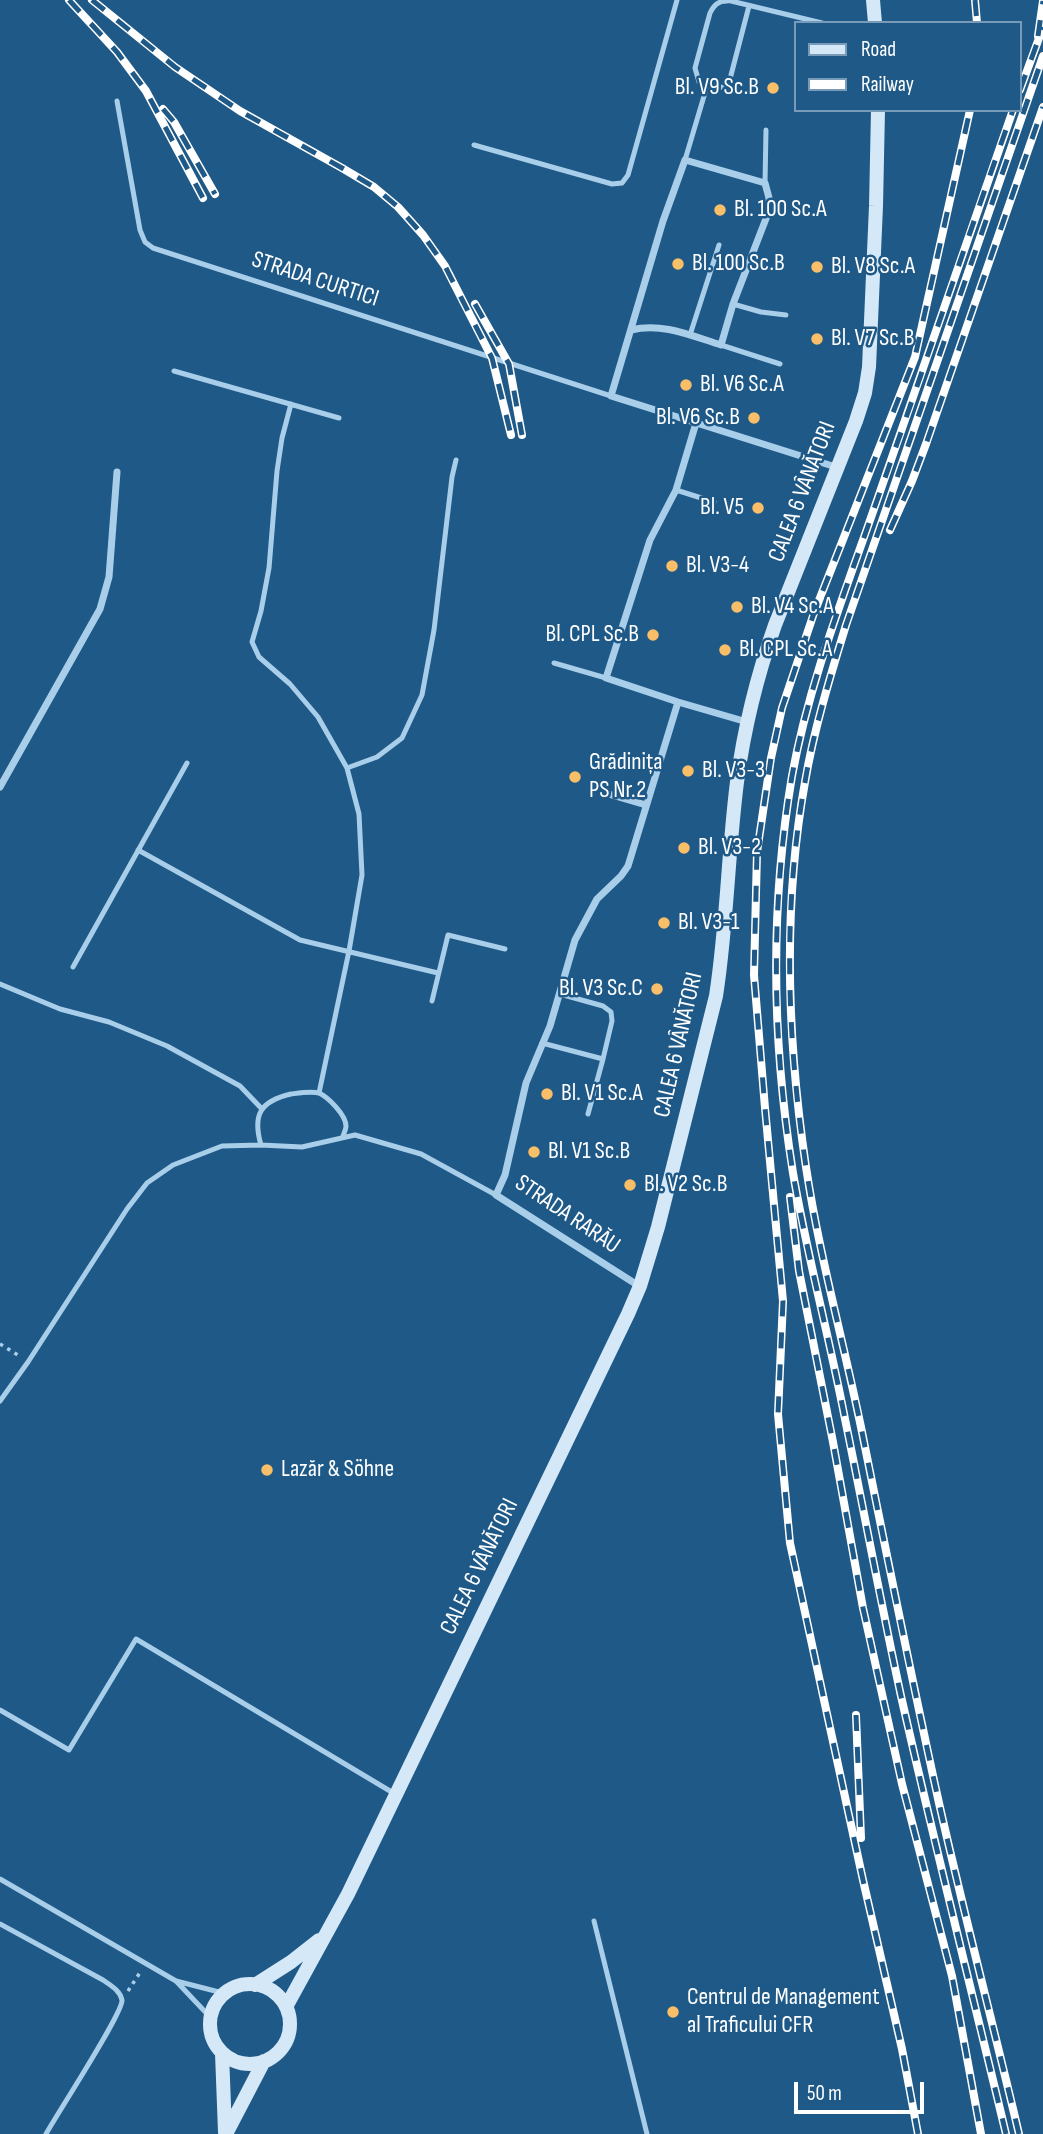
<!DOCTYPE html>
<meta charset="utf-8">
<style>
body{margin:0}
#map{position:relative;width:1043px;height:2134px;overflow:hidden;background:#1f5987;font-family:"Sofia Sans Condensed",sans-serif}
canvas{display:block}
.legend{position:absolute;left:794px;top:21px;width:228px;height:91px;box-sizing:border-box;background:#1f5987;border:2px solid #799bb7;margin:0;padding:9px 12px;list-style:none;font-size:21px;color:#fff}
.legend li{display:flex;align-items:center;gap:14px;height:35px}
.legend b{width:35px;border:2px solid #799bb7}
.scale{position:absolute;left:794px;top:2082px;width:130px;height:32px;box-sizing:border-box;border:4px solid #fff;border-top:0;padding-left:9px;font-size:21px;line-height:24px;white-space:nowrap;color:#fff;-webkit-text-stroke:5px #1f5987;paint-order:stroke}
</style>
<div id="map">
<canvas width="1043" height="2134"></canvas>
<ul class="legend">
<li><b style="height:9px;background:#d4e8f8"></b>Road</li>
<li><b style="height:9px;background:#fff"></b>Railway</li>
</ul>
<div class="scale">50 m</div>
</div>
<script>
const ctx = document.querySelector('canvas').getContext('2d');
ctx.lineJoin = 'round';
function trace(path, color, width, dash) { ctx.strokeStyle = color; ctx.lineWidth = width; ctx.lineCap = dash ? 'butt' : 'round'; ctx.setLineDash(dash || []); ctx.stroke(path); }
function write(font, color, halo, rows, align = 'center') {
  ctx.font = font + ' "Sofia Sans Condensed",sans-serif'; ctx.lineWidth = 5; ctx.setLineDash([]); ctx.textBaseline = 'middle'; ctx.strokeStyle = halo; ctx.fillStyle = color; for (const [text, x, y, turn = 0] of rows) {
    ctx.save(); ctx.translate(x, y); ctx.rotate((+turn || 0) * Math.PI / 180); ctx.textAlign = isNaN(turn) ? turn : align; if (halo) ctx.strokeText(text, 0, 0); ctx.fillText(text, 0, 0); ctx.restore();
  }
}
const path = new Path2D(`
 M0,1344l21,13
 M128,1991l13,-20`);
const lane = new Path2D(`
 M727,0l95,23
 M727,1c-9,0 -13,4 -17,12l-15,55 4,14 15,6 10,-1 6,-8 19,-73
 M117,101l23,129 5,12 8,6 458,148
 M474,145l138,39 10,-1 6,-8 49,-175
 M685,160l22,-74
 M765,183l1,-53
 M733,304l28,8 25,3
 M690,335l29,-90
 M721,345l59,19
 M174,371l165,47
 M291,404l-9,34 -5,33 -8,97 -8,43 -9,31 7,15 31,27 28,33 29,51 12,46 3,61 -13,76 -30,142
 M676,490l38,12
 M554,663l52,15
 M347,768l30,-11 25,-19 20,-43 12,-65 18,-153 4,-17
 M138,850l162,90 138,33
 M73,967l114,-204
 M0,984l60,25 49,13 58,24 73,40 22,23
 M560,994l43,12 8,6 1,9 -9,38
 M432,1001l16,-66 57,14
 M542,1043l61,16 -15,55
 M261,1145c-9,-31 0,-44 30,-51 8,-1 20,-3 28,-1 9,4 27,22 27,33 0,3 -2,7 -3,10
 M0,1401l28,-39 99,-153 20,-26 26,-18 49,-19 39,-1 41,2 53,-12 66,19 75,41
 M0,1710l69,40 67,-111 259,155
 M0,1879l176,102 47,12
 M594,1921l53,213
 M0,1924l103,56c7,5 17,10 19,20 1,13 -65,114 -76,134
 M176,1981l34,36`);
const street = new Path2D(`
 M631,330c31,-8 61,6 90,15l12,-41 34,-88 2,-18 -4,-15 -80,-23 -22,61 -52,175 228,72
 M696,423l-20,67 -26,50 -44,138 72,24 69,20
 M0,787l100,-178 9,-32 8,-105
 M605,793l41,12
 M639,1286l-143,-91 9,-20 21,-92 24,-57 25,-86 22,-41 24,-23 7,-10 50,-164`);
const secondary = new Path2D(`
 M873,0l2,23
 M210 2024a40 40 0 1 1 80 0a40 40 0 1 1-80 0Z
 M255,1985l36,-23 28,-22
 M286,2007l62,-113 280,-580 12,-28 18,-59 58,-231c11,-71 12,-143 21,-214 7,-53 20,-106 38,-157l81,-204 9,-28 4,-26 7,-161 2,-96
 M222,2053l3,79
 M226,2134l38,-73`);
const rail = new Path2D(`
 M69,0l48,52 29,39 57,107
 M92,0l83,67 65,44 102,57 32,19 24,20 25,28 22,31 47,92 19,77
 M975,0l2,23
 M1038,36l5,-35
 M1020,90l23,-63
 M163,109l11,13 41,72
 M475,304l34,60 13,71
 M890,530l22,-49 14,-37 117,-337
 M790,1197l9,74 34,171 30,166 39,176 50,192 29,158
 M856,1715l5,123
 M918,2134l-16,-85 -39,-169 -73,-337 -12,-129 5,-113 -18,-193 -11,-133 3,-123 14,-94 11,-50 32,-95 101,-256 55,-247
 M1006,2134c-35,-146 -72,-292 -105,-438 -20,-92 -37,-185 -56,-277 -16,-83 -38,-164 -52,-246 -21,-131 -23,-267 -1,-397 17,-93 52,-181 83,-270 47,-132 91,-264 138,-396
 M1019,2134c-26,-110 -55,-220 -80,-331 -26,-118 -50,-237 -74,-356 -18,-93 -45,-186 -59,-280 -19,-128 -24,-257 -1,-385 9,-53 25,-105 41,-157l197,-569`);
const markers = [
 [773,88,7,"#f9be68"],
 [720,210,7,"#f9be68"],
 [678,264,7,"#f9be68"],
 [817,267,7,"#f9be68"],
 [817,339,7,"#f9be68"],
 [686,385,7,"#f9be68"],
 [754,418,7,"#f9be68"],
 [758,508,7,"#f9be68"],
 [672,566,7,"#f9be68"],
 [737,607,7,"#f9be68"],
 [653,635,7,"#f9be68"],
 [725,650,7,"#f9be68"],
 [688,771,7,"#f9be68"],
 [575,777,7,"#f9be68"],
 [684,848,7,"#f9be68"],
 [664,923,7,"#f9be68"],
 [657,989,7,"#f9be68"],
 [547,1094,7,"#f9be68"],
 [534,1152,7,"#f9be68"],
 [630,1185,7,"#f9be68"],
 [267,1470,7,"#f9be68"],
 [673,2012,7,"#f9be68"]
];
const poiNames = [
 ["Bl. V9 Sc.B",759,88,"right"],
 ["Bl. 100 Sc.A",734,210],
 ["Bl. 100 Sc.B",692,264],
 ["Bl. V8 Sc.A",831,267],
 ["Bl. V7 Sc.B",831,339],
 ["Bl. V6 Sc.A",700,385],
 ["Bl. V6 Sc.B",740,418,"right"],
 ["Bl. V5",744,508,"right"],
 ["Bl. V3-4",686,566],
 ["Bl. V4 Sc.A",751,607],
 ["Bl. CPL Sc.B",639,635,"right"],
 ["Bl. CPL Sc.A",739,650],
 ["Grădinița",589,763],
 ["PS Nr.2",589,791],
 ["Bl. V3-3",702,771],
 ["Bl. V3-2",698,848],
 ["Bl. V3-1",678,923],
 ["Bl. V3 Sc.C",643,989,"right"],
 ["Bl. V1 Sc.A",561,1094],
 ["Bl. V1 Sc.B",548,1152],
 ["Bl. V2 Sc.B",644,1185],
 ["Lazăr & Söhne",281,1470],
 ["Centrul de Management",687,1998],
 ["al Traficului CFR",687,2026]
];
const streetNames = [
 ["STRADA CURTICI",315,280,18],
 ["CALEA 6 VÂNĂTORI",803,492,-69],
 ["CALEA 6 VÂNĂTORI",679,1045,-77],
 ["STRADA RARĂU",567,1215,34],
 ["CALEA 6 VÂNĂTORI",480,1567,-64]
];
trace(path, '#a9ceea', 3.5, [3.5, 5]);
trace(lane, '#a9ceea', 5);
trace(street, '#a9ceea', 7);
trace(secondary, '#d4e8f8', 14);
trace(rail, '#fff', 8);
trace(rail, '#1f5987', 5, [16]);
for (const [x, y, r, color] of markers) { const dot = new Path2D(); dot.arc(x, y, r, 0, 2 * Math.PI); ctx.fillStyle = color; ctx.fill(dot); trace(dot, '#1f5987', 2.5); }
write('24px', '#fff', '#1f5987', poiNames, 'left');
write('24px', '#fff', '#1f5987', streetNames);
</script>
